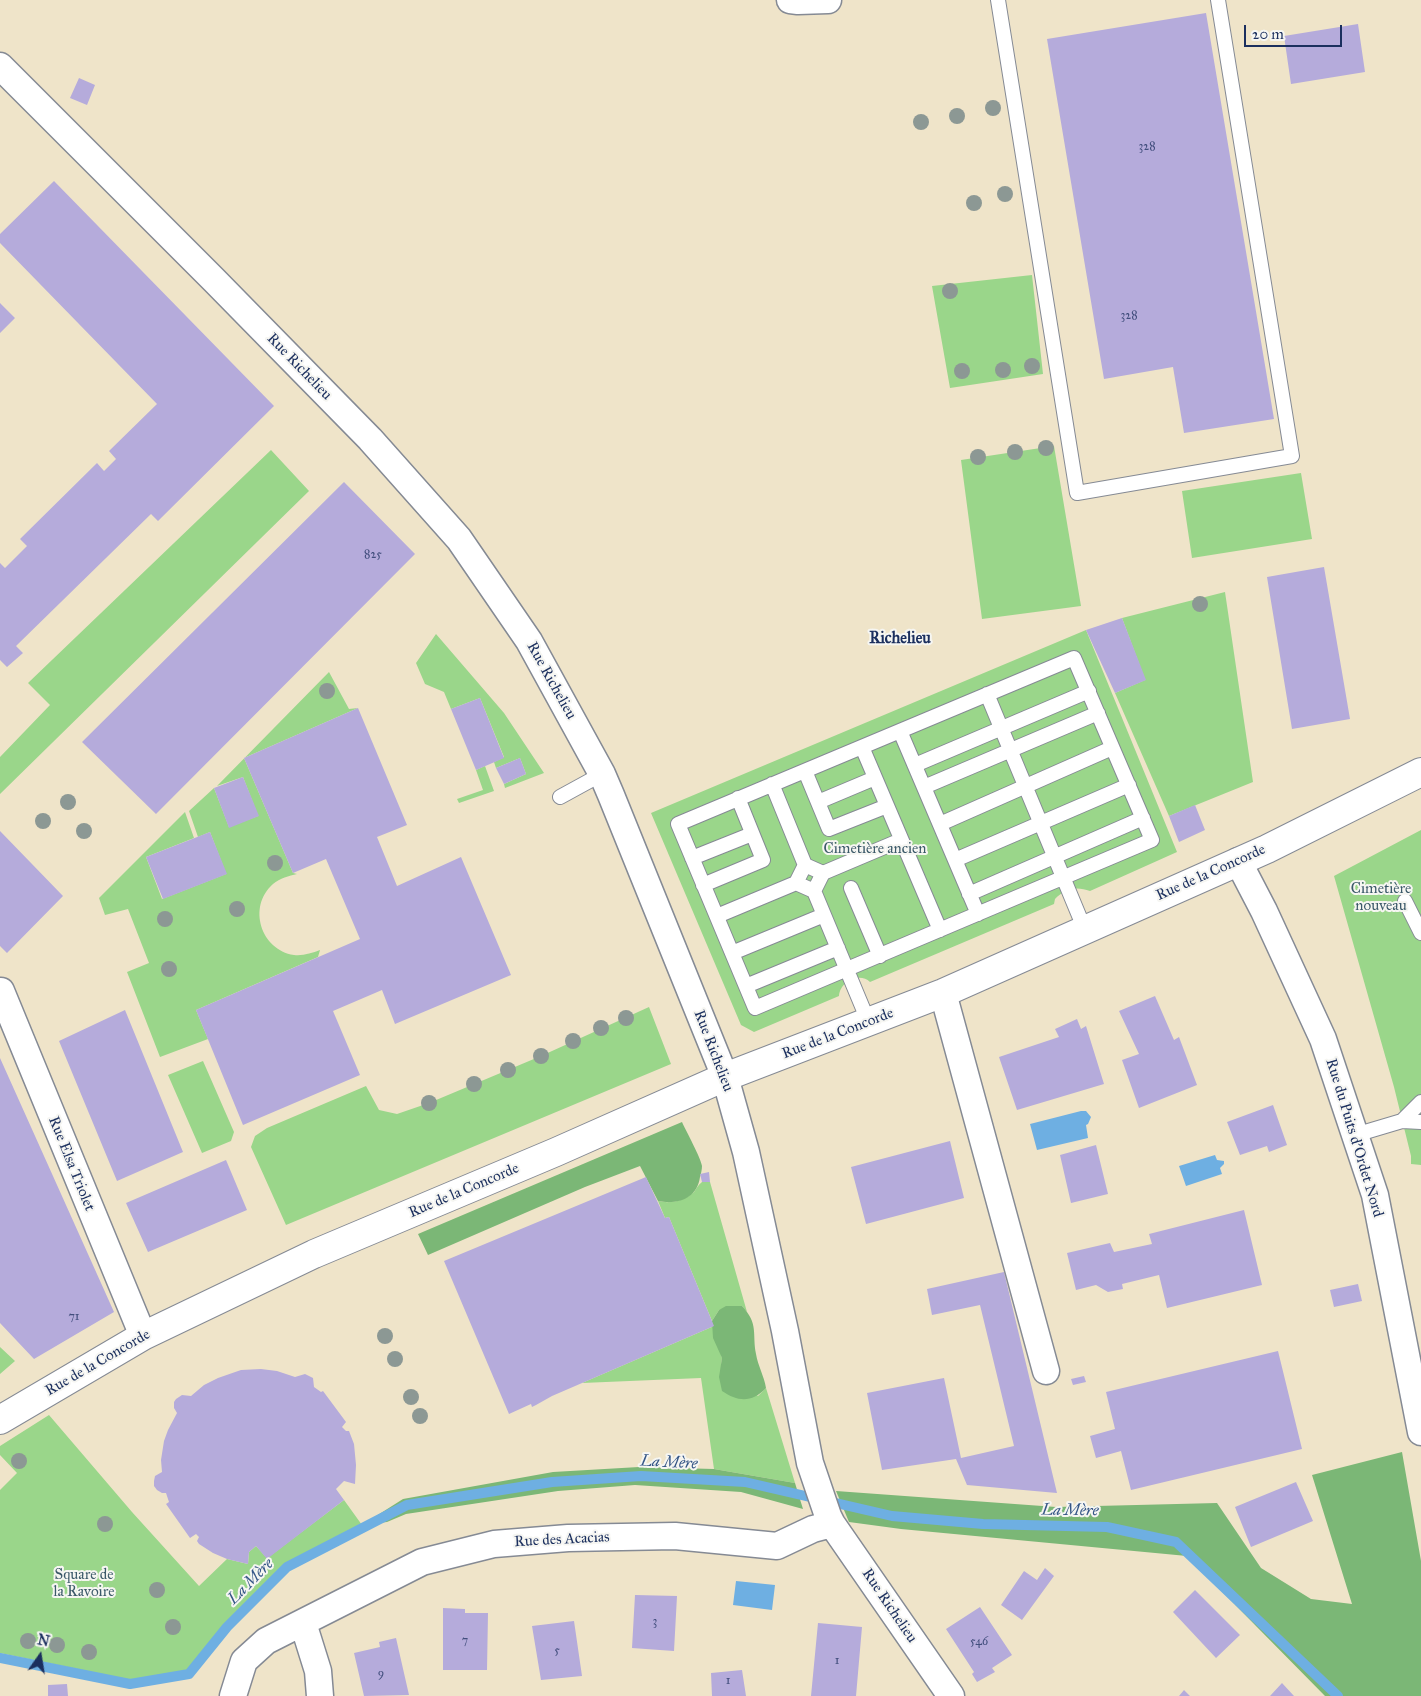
<!DOCTYPE html>
<meta charset="utf-8">
<style>
body{margin:0}
#map{position:relative;width:1421px;height:1696px;overflow:hidden;background:#efe4c9;font-family:"IM FELL Great Primer",serif}
canvas{display:block}
.north{position:absolute;left:15px;top:1631px;width:50px;height:50px;-webkit-text-stroke:4px #f6f6f2;paint-order:stroke;rotate:13deg;font-size:14px;font-weight:700;line-height:20px;text-align:center;color:#1b2f5e}
.north::after{content:'';display:block;margin:auto;width:18px;height:22px;background:#1b2f5e;clip-path:polygon(50% 0,100% 100%,50% 72%,0 100%)}
.scale{position:absolute;left:1244px;top:25px;width:98px;height:22px;box-sizing:border-box;border:2px solid #1b2f5e;border-top:0;padding-left:6px;font-size:15px;line-height:18px;white-space:nowrap;color:#1b2f5e;-webkit-text-stroke:4px #f6f6f2;paint-order:stroke}
</style>
<div id="map">
<canvas width="1421" height="1696"></canvas>
<div class="north">N</div>
<div class="scale">20 m</div>
</div>
<script>
const ctx = document.querySelector('canvas').getContext('2d');
ctx.lineJoin = 'round';
function fill(path, color) { ctx.fillStyle = color; ctx.fill(path, 'evenodd'); }
function trace(path, color, width, dash) { ctx.strokeStyle = color; ctx.lineWidth = width; ctx.lineCap = dash ? 'butt' : 'round'; ctx.setLineDash(dash || []); ctx.stroke(path); }
function write(font, color, halo, rows, align = 'center') {
  ctx.font = font + ' "IM FELL Great Primer",serif'; ctx.lineWidth = 4; ctx.setLineDash([]); ctx.textBaseline = 'middle'; ctx.strokeStyle = halo; ctx.fillStyle = color; for (const [text, x, y, turn = 0] of rows) {
    ctx.save(); ctx.translate(x, y); ctx.rotate((+turn || 0) * Math.PI / 180); ctx.textAlign = isNaN(turn) ? turn : align; if (halo) ctx.strokeText(text, 0, 0); ctx.fillText(text, 0, 0); ctx.restore();
  }
}
const green = new Path2D(`
 M1032,275l11,99 -93,14 -18,-102z
 M1054,446l27,160 -99,13 -21,-159z
 M271,450l38,41 -309,303v-37l50,-52 -22,-22z
 M1301,473l11,66 -120,19 -10,-67z
 M1225,592l28,190 -84,34 -54,-123 30,-13 -23,-62z
 M1086,630l91,222 -87,39c-13,-5 -25,-3 -35,8l-1,5 -184,78c-10,-10 -30,-1 -31,14l-85,36 -13,-7 -90,-212z
 M436,634l68,79 40,60 -39,15 -1,-4 22,-10 -6,-16 -24,10 -2,-6 10,-5 -24,-59 -29,11 -7,-17 -19,-8 -9,-21z
 M329,672l20,37 9,-1 -114,50 49,115 4,1c-8,2 -17,4 -24,10 -26,23 -12,66 21,71 9,1 18,-2 26,-5l-2,7 -122,53 12,29 -48,18 -33,-85 22,-9 -21,-54 -23,6 -6,-17 86,-86 9,26 -48,19 16,42 64,-25 -16,-42 -12,5 -9,-26 25,-23 15,39 29,-11 -15,-39 -26,9z
 M485,766l9,25 -35,12 -2,-4 26,-9 -7,-20z
 M1421,830v335l-10,-1v-8l-17,-69 -60,-211z
 M649,1007l22,57 -385,161 -35,-78 4,-11 12,-8 99,-42 13,24 18,4 32,-11 112,-47z
 M203,1061l31,71 -3,9 -29,12 -34,-78z
 M702,1182h8l37,130 -5,-6 -23,4 -7,11 -43,-104 -4,1 -7,-17c13,3 26,0 36,-9 3,-4 4,-7 8,-10z
 M714,1326l8,32 -1,8 37,30 8,-8 29,95 -81,-14 -13,-91 -119,5z
 M0,1347l15,14 -15,13z
 M49,1415l83,97 67,74 28,-27 21,5 1,-12 7,-6 11,12 77,-58 18,25 -77,39 -56,55 -42,52 -57,9 -130,-27v-163l17,-17 -17,-18v-9z`);
const forest = new Path2D(`
 M682,1122c4,9 19,36 20,44 0,3 -1,8 -2,11 -3,22 -23,28 -42,24l-18,-35 -55,21 -157,68 -10,-21z
 M726,1306h16c17,18 10,28 14,48 2,12 8,22 10,34 -14,15 -28,14 -44,3l-3,-14 3,-19 -9,-20 -1,-17 7,-11z
 M1402,1452l19,109v135h-96l-138,-140 -286,-27 -52,-7 -13,-31 220,16 161,-4 44,65 50,31 41,5 -40,-129z
 M639,1467l75,2 81,14 8,26 -62,-17 -106,-7 -77,6 -152,23 -19,8 -25,3 41,-26 150,-27z`);
const water = new Path2D(`
 M1081,1111h5l5,6 -3,7 -2,1 2,13 -51,12 -7,-26z
 M1215,1155l2,5 7,1v3l-4,4 2,6 -36,12 -7,-20z
 M736,1581l39,4 -3,25 -39,-5z`);
const stream = new Path2D(`
 M0,1658l130,26 59,-10 38,-47 60,-60 120,-62 145,-23 89,-6 104,6 147,34 91,8 124,3 69,15 162,154`);
const building = new Path2D(`
 M1206,13l68,406 -90,14 -11,-66 -69,12 -57,-340z
 M1358,24l7,48 -74,12 -7,-48z
 M79,78l16,7 -8,20 -17,-7z
 M54,181l220,225 -116,115 -7,-7 -135,132 7,7 -16,14 -7,-7v-97l5,5 22,-22 -7,-7 77,-76 7,8 12,-12 -7,-8 48,-47 -157,-161v-9z
 M0,303l15,15 -15,15z
 M344,482l71,72 -259,260 -74,-72z
 M1324,567l26,152 -58,10 -25,-152z
 M1122,618l24,62 -31,13 -29,-63z
 M480,698l24,60 -28,12 -25,-61z
 M358,708l49,117 -30,12 20,49 64,-29 50,118 -116,49 -13,-34 -49,21 27,64 -117,50 -47,-115 164,-71 -34,-80 -33,14 -49,-115z
 M520,758l6,16 -22,10 -8,-16z
 M243,777l16,39 -30,12 -15,-40z
 M1195,805l10,25 -26,12 -10,-26z
 M0,831l63,65 -56,57 -7,-7z
 M210,832l17,42 -64,25 -17,-42z
 M1155,996l19,44 5,-3 18,48 -58,23 -17,-48 17,-6 -20,-43z
 M125,1010l58,142 -66,29 -58,-140z
 M1077,1019l4,10 5,-3 18,58 -87,26 -18,-53 60,-20 -4,-8z
 M0,1058l114,254 -80,47 -34,-36z
 M1273,1105l14,40 -18,7 -2,-6 -27,9 -13,-33z
 M950,1141l14,57 -98,26 -15,-57z
 M1096,1145l12,49 -37,9 -11,-48z
 M226,1160l21,50 -99,42 -22,-49z
 M709,1172l1,10h-8l-2,-8z
 M646,1177l19,41 4,-1 45,109 -162,70 -16,9 -4,2 -1,-3 -22,10 -65,-153z
 M1244,1210l18,75 -95,23 -8,-33 -37,9 1,5 -15,3 -12,-7 -20,5 -9,-37 43,-10 4,9 38,-8 -3,-10z
 M1004,1272l53,221 -90,-8 -11,-26 -74,11 -15,-77 77,-15 17,80 53,-12 -34,-141 -48,10 -5,-26z
 M1358,1284l4,17 -28,6 -4,-17z
 M1278,1351l24,98 -171,41 -10,-39 -25,7 -6,-22 25,-7 -9,-37z
 M261,1369l16,2 18,6 10,-3 8,4 1,9 7,5 2,-1 23,31 -4,5 4,4h3l5,13 2,21 -1,19 -11,-3 -8,8 8,11 -77,59 -11,-13 -7,6 -1,12 -21,-5 -14,-6 -14,-9 -2,-3 2,-4 -3,-3 -6,4 -24,-34 3,-2 -3,-9h-4l-5,-3 -3,-4v-5l1,-5 7,-4 -1,-12 3,-19 4,-11 9,-17 -3,-5v-6l2,-3 6,-4 9,1 13,-11 14,-7 23,-8z
 M1084,1376l2,6 -13,3 -2,-6z
 M1296,1482l17,39 -62,26 -16,-40z
 M1045,1568l9,8 -32,44 -21,-15 23,-34 13,9z
 M1195,1590l45,45 -24,23 -43,-46z
 M635,1595l42,1 -3,55 -42,-3z
 M980,1607l32,48 -20,13 3,4 -18,10 -5,-8 2,-2 -28,-43z
 M443,1608l22,1v4h23l-1,57h-44z
 M574,1621l8,55 -41,4 -9,-54z
 M818,1623l44,4 -6,69h-45z
 M396,1638l13,57 -45,1 -10,-43 26,-6 -1,-5z
 M742,1670l4,26h-34l-1,-23z
 M1282,1683l12,13h-24z
 M67,1684l1,12h-20v-11z
 M1184,1690l6,6h-11z`);
const service = new Path2D(`
 M998,0l79,493 215,-37 -74,-456
 M1074,658l78,182 -397,168 -77,-184z
 M987,694l98,236
 M900,731l78,183
 M862,747l78,183
 M915,765l174,-74
 M805,771l24,58 58,-23
 M772,784l33,81 18,8 -9,18 -18,-8 9,-18
 M924,787l174,-74
 M560,797l42,-23
 M818,802l57,-24
 M940,824l172,-76
 M692,858l60,-24
 M955,860l174,-75
 M823,873l78,-33
 M703,885l60,-25 -25,-62
 M851,888l29,68
 M814,891l55,132
 M969,894l174,-76
 M1405,901l16,32
 M717,916l79,-33
 M732,953l92,-38
 M746,986l92,-38
 M1402,1121l19,-19
 M1355,1135l47,-14 19,1`);
const minor = new Path2D(`
 M790,0l8,1 30,-1
 M0,66l214,214 156,159 89,100 70,102 73,133 9,21 114,282 21,75 39,179 25,132 18,53 4,8 119,172
 M1238,861l26,50 59,128 52,156 46,237
 M1,991l142,345
 M943,993l103,378
 M303,1623l15,48 2,25
 M233,1696l11,-35 22,-20 156,-79 72,-18 74,-6 107,-2 102,10 36,-17 19,-5`);
const tertiary = new Path2D(`
 M0,1420l143,-84 171,-82 242,-102 169,-75 218,-84 324,-144 154,-77`);
const trees = [
 [993,108],
 [957,116],
 [921,122],
 [1005,194],
 [974,203],
 [950,291],
 [1032,366],
 [1003,370],
 [962,371],
 [1046,448],
 [1015,452],
 [978,457],
 [1200,604],
 [327,691],
 [68,802],
 [43,821],
 [84,831],
 [275,863],
 [237,909],
 [165,919],
 [169,969],
 [626,1018],
 [601,1028],
 [573,1041],
 [541,1056],
 [508,1070],
 [474,1084],
 [429,1103],
 [385,1336],
 [395,1359],
 [411,1397],
 [420,1416],
 [19,1461],
 [105,1524],
 [157,1590],
 [173,1627],
 [28,1641],
 [57,1645],
 [89,1652]
];
const numberNames = [
 ["328",1147,147],
 ["328",1129,316],
 ["825",373,555],
 ["71",74,1317],
 ["3",655,1622],
 ["7",465,1641],
 ["546",979,1642],
 ["5",557,1651],
 ["1",837,1661],
 ["9",381,1674],
 ["1",728,1681]
];
const streetNames = [
 ["Rue Richelieu",299,367,46],
 ["Rue Richelieu",551,681,61],
 ["Rue de la Concorde",1211,873,-24],
 ["Rue de la Concorde",838,1034,-21],
 ["Rue Richelieu",713,1051,69],
 ["Rue du Puits d'Ordet Nord",1354,1138,73],
 ["Rue Elsa Triolet",71,1164,68],
 ["Rue de la Concorde",464,1191,-23],
 ["Rue de la Concorde",98,1363,-30],
 ["Rue des Acacias",562,1540,-3],
 ["Rue Richelieu",889,1606,56]
];
const parkNames = [
 ["Cimetière ancien",875,849],
 ["Cimetière",1381,889],
 ["nouveau",1381,906],
 ["Square de",84,1575],
 ["la Ravoire",84,1592]
];
const neighbourhoodNames = [
 ["Richelieu",900,639]
];
const waterNames = [
 ["La Mère",669,1463,3],
 ["La Mère",1070,1511,1],
 ["La Mère",251,1582,-45]
];
fill(green, '#9ad68a');
fill(forest, '#7bb776');
fill(water, '#6eafe2');
trace(stream, '#6eafe2', 10);
fill(building, '#b5abdb');
trace(service, '#858a94', 16);
trace(minor, '#858a94', 29);
trace(tertiary, '#858a94', 30);
trace(service, '#fff', 14);
trace(minor, '#fff', 26);
trace(tertiary, '#fff', 28);
ctx.fillStyle = '#8c9894';
for (const [x, y] of trees) { ctx.beginPath(); ctx.arc(x, y, 8, 0, 2 * Math.PI); ctx.fill(); }
write('12px', '#424e7d', null, numberNames);
write('15px', '#1b2f5e', '#f6f6f2', streetNames);
write('15px', '#3b5969', '#f6f6f2', parkNames);
write('bold 16px', '#1b2f5e', '#f6f6f2', neighbourhoodNames);
write('italic 16px', '#345586', '#f6f6f2', waterNames);
</script>
